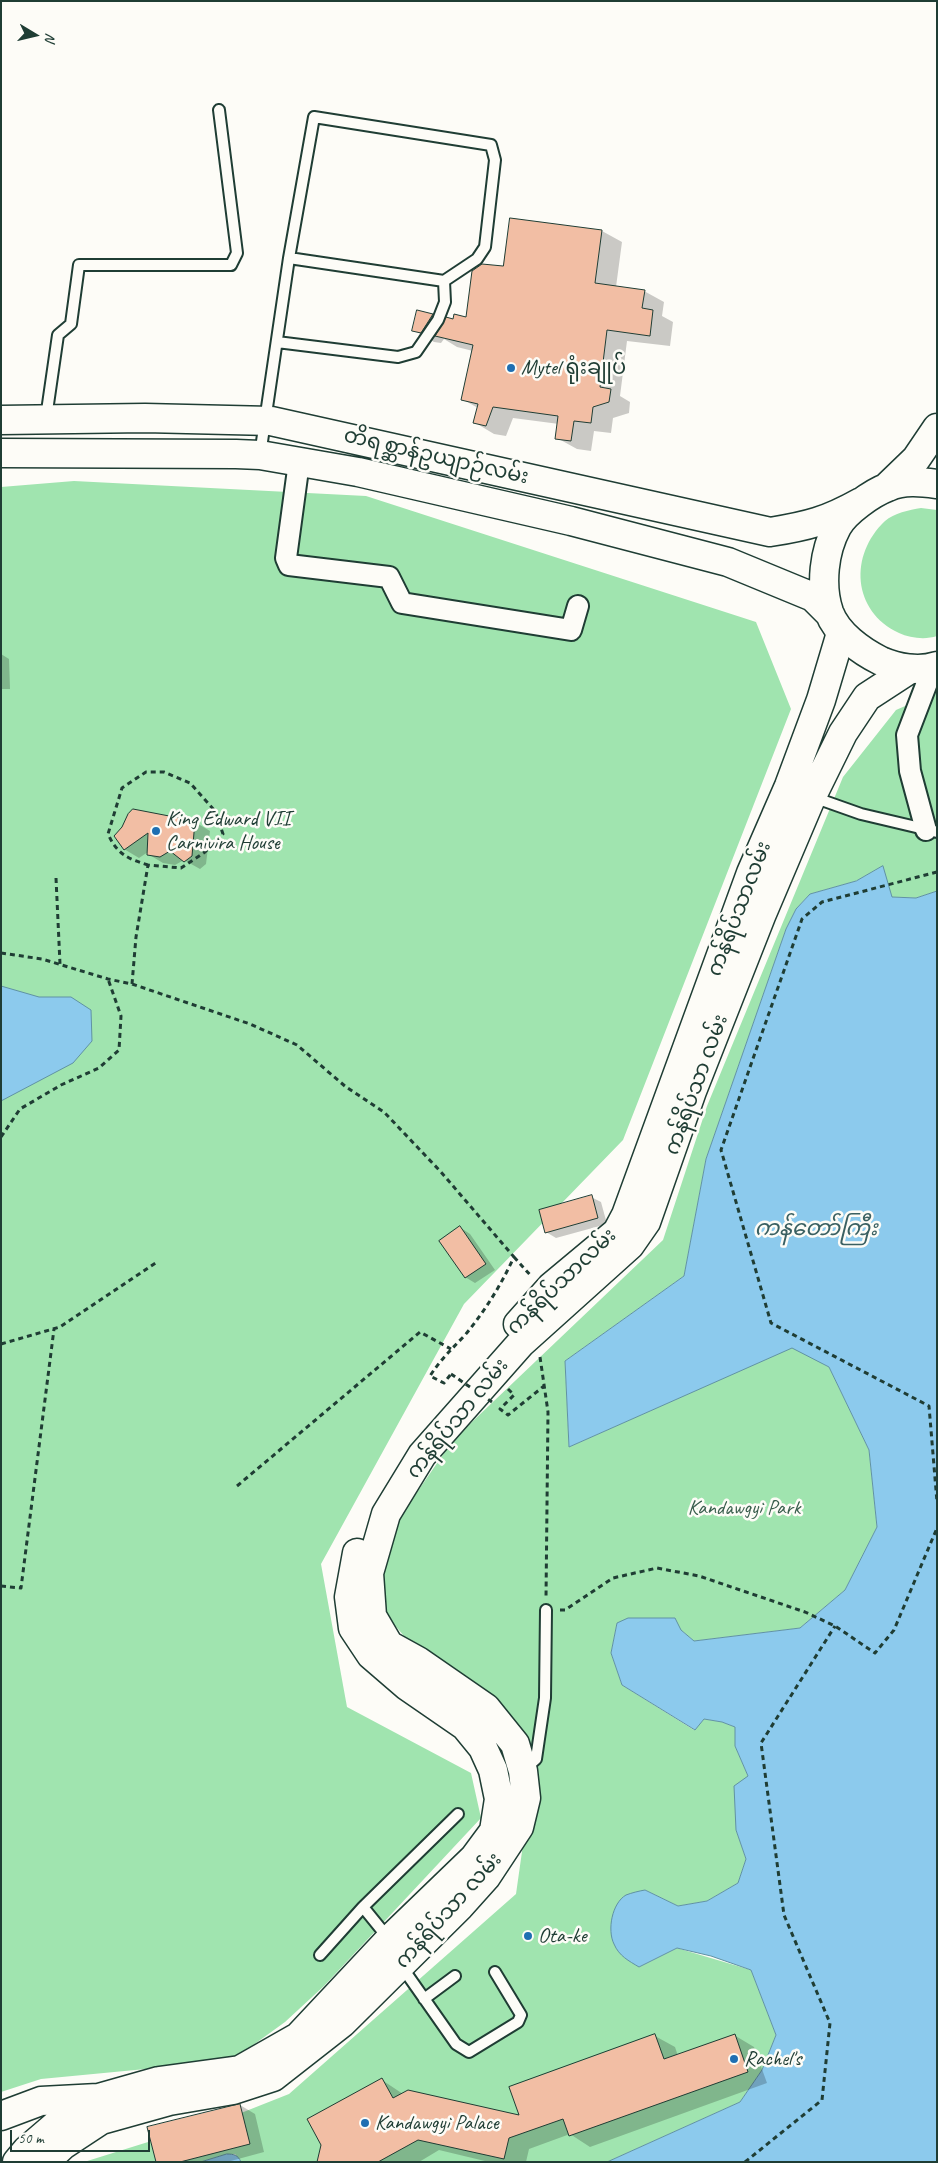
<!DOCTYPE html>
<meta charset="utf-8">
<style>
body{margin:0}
#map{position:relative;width:938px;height:2163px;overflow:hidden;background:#fdfcf7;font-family:Caveat,sans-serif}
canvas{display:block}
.frame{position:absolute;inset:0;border:2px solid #1f3d34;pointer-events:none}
.north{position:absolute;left:10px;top:10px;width:50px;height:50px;-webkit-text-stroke:4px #fdfcf7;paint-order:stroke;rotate:99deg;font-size:14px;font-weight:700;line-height:20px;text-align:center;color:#1f3d34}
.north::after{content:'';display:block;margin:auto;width:18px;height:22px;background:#1f3d34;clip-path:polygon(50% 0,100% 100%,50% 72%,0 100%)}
.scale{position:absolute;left:10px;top:2130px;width:140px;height:22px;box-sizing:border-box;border:2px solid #1f3d34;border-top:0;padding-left:6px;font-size:15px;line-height:18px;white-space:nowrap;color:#1f3d34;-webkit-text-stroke:4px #fdfcf7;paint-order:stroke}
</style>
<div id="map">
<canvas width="938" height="2163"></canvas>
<div class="frame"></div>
<div class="north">N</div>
<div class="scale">50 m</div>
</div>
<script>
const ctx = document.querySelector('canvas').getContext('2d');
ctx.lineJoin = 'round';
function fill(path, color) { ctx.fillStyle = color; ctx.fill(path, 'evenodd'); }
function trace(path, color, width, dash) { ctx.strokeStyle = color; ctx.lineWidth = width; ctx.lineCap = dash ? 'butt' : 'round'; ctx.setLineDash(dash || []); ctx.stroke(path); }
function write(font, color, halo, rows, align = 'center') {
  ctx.font = font + ' Caveat,"Noto Sans Myanmar",sans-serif'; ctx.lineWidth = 5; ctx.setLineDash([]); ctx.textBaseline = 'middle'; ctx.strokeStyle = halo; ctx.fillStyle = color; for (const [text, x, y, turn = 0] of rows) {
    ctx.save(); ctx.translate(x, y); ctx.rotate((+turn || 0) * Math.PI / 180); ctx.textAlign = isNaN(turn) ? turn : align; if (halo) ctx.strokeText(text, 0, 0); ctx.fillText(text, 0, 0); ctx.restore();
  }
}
const green = new Path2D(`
 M74,481l292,15 390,126 35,87 -168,431 -159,164 -143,260 26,143 124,66 10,45 -157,168 -39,36 -47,34 -61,10 -136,13 -40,13v-1605z
 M921,508l16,2v126c-12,4 -27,2 -38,-3 -47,-22 -50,-78 -14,-112 9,-8 24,-11 36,-13z
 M937,692v199l-21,7 -24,-1 -10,-30 -26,14 -46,13 -14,15 -10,20 -80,230 -22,117 -119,85 4,86 224,-100 36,20 40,83 8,77 -32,63 -45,38 -106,13 -13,-11 -64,-7 -6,30 11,32 72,45 10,-11 18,3 13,5v19l13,30 -12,54 10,29 -8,24 -31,18 -29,5 -33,-16 -6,77 38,-19 74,22 25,65 -14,35 -22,32 -133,60h-366l-6,-8h-8l-26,8h-117l157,-49 48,-19 227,-200 15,-106 -26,-76 -85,-57 -33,-39 -5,-36 5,-28 15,-38 51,-74 210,-200 44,-134 136,-329 53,-67z`);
const water = new Path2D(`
 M883,866l9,31 24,1 21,-7v1271h-330l133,-60 22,-32 14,-35 -25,-65 -40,-14 -34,-8 -38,19c-10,-6 -20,-11 -25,-23 -7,-14 -2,-41 12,-49 5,-2 13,-4 19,-5l33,16 29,-5 31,-18 8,-24 -10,-29 -2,-44 14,-10 -13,-30v-19l-13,-5 -18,-3 -9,11 -73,-45 -11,-32 6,-30 11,-5h47l6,12 13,11 106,-13 45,-38 32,-63 -8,-77 -40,-83 -37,-19 -223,99 -4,-86 119,-85 22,-117 80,-230 10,-20 14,-15 46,-13z
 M1,986l38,11h32l20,13 1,31 -19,22 -72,38z
 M227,2154c7,0 11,1 14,8h-40z`);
const shadow = new Path2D(`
 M511,219l91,12 20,11 -6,45 28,4 20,11 -2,14 11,6 -3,24 -43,-5 -7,55 10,6 -1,11 -16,5 -2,15 -17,-2 -3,20 -14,-2 -20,-11 2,-14 -46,-6 -7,18 -12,-2 -20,-12 4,-14 -16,-9 11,-48 -16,-4 -13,-8 -3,4 -7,-1 -20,-12 4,-18 14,3 13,7 22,-3 37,-51z
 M1,654l8,5 1,30h-9z
 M195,822l15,9 -4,33 -6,5 -16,-9 -9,5 -12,-2 -15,-9v-2l-9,6 -15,-9 -8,-13z
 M591,1197l10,5 6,22 -51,14 -10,-6z
 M461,1228l9,6 25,36 -20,13 -10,-6z
 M734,2035l20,12 13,36 -177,64 -20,-13 -41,15 -3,13h-37l-50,-12 -20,12h-101l64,-82 21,14 118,22 134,-80 20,11 3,9z
 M240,2105l15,9 9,38 -37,10h-70z`);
const building = new Path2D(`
 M510,218l92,12 -7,53 50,7 -3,18 11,2 -3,26 -43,-6 -7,57 11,2 -2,13 -16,5 -2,16 -17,-2 -3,20 -16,-2 3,-23 -65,-9 -7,19 -13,-3 5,-19 -17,-4 12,-55 -38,-9 11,-19 7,2 1,-5 12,3 6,-46 10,-7 21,2z
 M417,310l16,4 -12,19 -9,-2z
 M133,809l62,12 -3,35 -8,6 -14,-11 -10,6 -13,-2 1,-22 -24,17 -10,-14 8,-9 6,-13z
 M592,1195l6,23 -53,15 -6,-23z
 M460,1226l26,38 -21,14 -26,-37z
 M655,2034l9,25 71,-25 13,38 -179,64 -6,-17 -54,19 -5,21 -86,-19 -40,22h-61l4,-17 -14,-26 75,-41 11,20 15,-8 111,25 -10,-28z
 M240,2104l10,40 -70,18h-24l-9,-35z`);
const path = new Path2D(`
 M937,872l-115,30 -20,17 -81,231 50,173 158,83 8,96
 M56,878l4,86
 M1,953l41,6 66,20 24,5 118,40 47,21 49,42 38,25 57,60 73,85c-13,28 -29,54 -49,78 -13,14 -25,25 -35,41l14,7 7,-9
 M132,984l4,-47 12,-72 33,3 24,-16 18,-18 -8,-23 -25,-28 -26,-11h-18l-24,16 -14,46c9,20 20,25 40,31
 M1,1137l19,-28 41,-24 38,-17 20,-18 2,-34 -13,-37
 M514,1257l18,20
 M1,1344l59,-17 97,-65
 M540,1357l8,55 -2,186
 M508,1389l6,6 -14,14 8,6 36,-29
 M237,1486l183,-154 31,17
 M1,1586l20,2 33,-259
 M560,1610h5l48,-32 44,-10 42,8 106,36 30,14 40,27 19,-23 43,-102
 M745,2162l77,-62 8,-77 -46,-108 -23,-172 74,-117`);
const lane = new Path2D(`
 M277,342l121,15 18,-5 22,-32 7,-18 -1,-21
 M46,418l12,-83 13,-11 8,-59h152l6,-12 -18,-143
 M260,455l29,-197 25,-141 177,28 4,15 -10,87 -8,12 -33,22 -155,-23
 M813,797l48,17 76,18
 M526,1768l10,-9 9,-61 1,-88
 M389,1939l-26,-32 95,-93
 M320,1955l43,-48
 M402,1967l54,77 13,8 49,-30 3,-7 -26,-43
 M424,1999l31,-23`);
const street = new Path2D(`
 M299,462l-13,96 3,7 100,12 13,26 169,27 7,-24
 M926,830l-16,-59 -3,-36 26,-68`);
const secondary = new Path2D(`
 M518,1324l33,-37 66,-55 9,-17 125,-342 38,-87 32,-86 20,-67
 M1,2116l40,-15 57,-3
 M17,2162l10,-12 28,-24 44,-28 60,-17 81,-11 58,-33 91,-97 85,-82 20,-27 5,-32 -6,-29 -10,-22 -18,-22 -58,-40 -36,-31 -18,-27 -4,-31 8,-44
 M45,2162l18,-17 38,-25 68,-19 64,-11 40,-13 69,-54 118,-117 26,-29 33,-50 7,-29 -3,-27 -8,-27 -29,-36 -68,-47 -29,-16 -17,-29 -3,-43 17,-59 36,-59 99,-112 109,-98 16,-23 46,-131 69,-175 51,-120 31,-63 24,-36 43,-28`);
const primary = new Path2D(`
 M1,420l144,-2 126,3 499,111c38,-6 57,-11 91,-30
 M1,453l235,1 24,1 98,17 213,49 157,41 85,35 16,16
 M937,484c-16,-2 -34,-4 -49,3 -16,6 -43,25 -51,40 -13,24 -17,58 -8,85 8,22 32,39 52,49 16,7 38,11 56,5
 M888,486l28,-27 21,-31`);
const pathBridge = new Path2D(`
 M451,1374l41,28`);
const markers = [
 [511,368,5,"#1f6fb2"],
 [156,831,5,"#1f6fb2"],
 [528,1936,5,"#1f6fb2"],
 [734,2059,5,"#1f6fb2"],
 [365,2123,5,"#1f6fb2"]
];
const poiNames = [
 ["Mytel ရုံးချုပ်",521,368],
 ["King Edward VII",166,819],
 ["Carnivira House",166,843],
 ["Ota-ke",538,1936],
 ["Rachel's",744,2059],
 ["Kandawgyi Palace",375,2123]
];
const streetNames = [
 ["တိရစ္ဆာန်ဥယျာဉ်လမ်း",436,457,13],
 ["ကန်ရိပ်သာလမ်း",740,909,-69],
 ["ကန်ရိပ်သာ လမ်း",697,1085,-70],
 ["ကန်ရိပ်သာလမ်း",562,1282,-44],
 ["ကန်ရိပ်သာ လမ်း",458,1419,-51],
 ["ကန်ရိပ်သာ လမ်း",449,1911,-48]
];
const parkNames = [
 ["Kandawgyi Park",744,1508]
];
const waterNames = [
 ["ကန်တော်ကြီး",816,1229]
];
fill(green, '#a0e4af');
fill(water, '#8ccaed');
trace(water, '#6092a3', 1);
fill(shadow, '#0003');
fill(building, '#f2bea4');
trace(building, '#1f3d34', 1);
trace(lane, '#1f3d34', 14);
trace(street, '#1f3d34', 24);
trace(secondary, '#1f3d34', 31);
trace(primary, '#1f3d34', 31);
trace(path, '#1f3d34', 3, [5, 4]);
trace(lane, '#fdfcf7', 10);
trace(street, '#fdfcf7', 20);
trace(secondary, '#fdfcf7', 28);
trace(primary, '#fdfcf7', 28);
trace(pathBridge, '#1f3d34', 3, [5, 4]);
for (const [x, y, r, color] of markers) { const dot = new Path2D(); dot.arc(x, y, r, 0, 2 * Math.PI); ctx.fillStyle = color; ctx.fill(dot); trace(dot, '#fdfcf7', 2); }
write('21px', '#1f3d34', '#fdfcf7', poiNames, 'left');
write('21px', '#1f3d34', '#fdfcf7', streetNames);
write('21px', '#395e4d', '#fdfcf7', parkNames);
write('italic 22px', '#3a6062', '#fdfcf7', waterNames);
</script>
